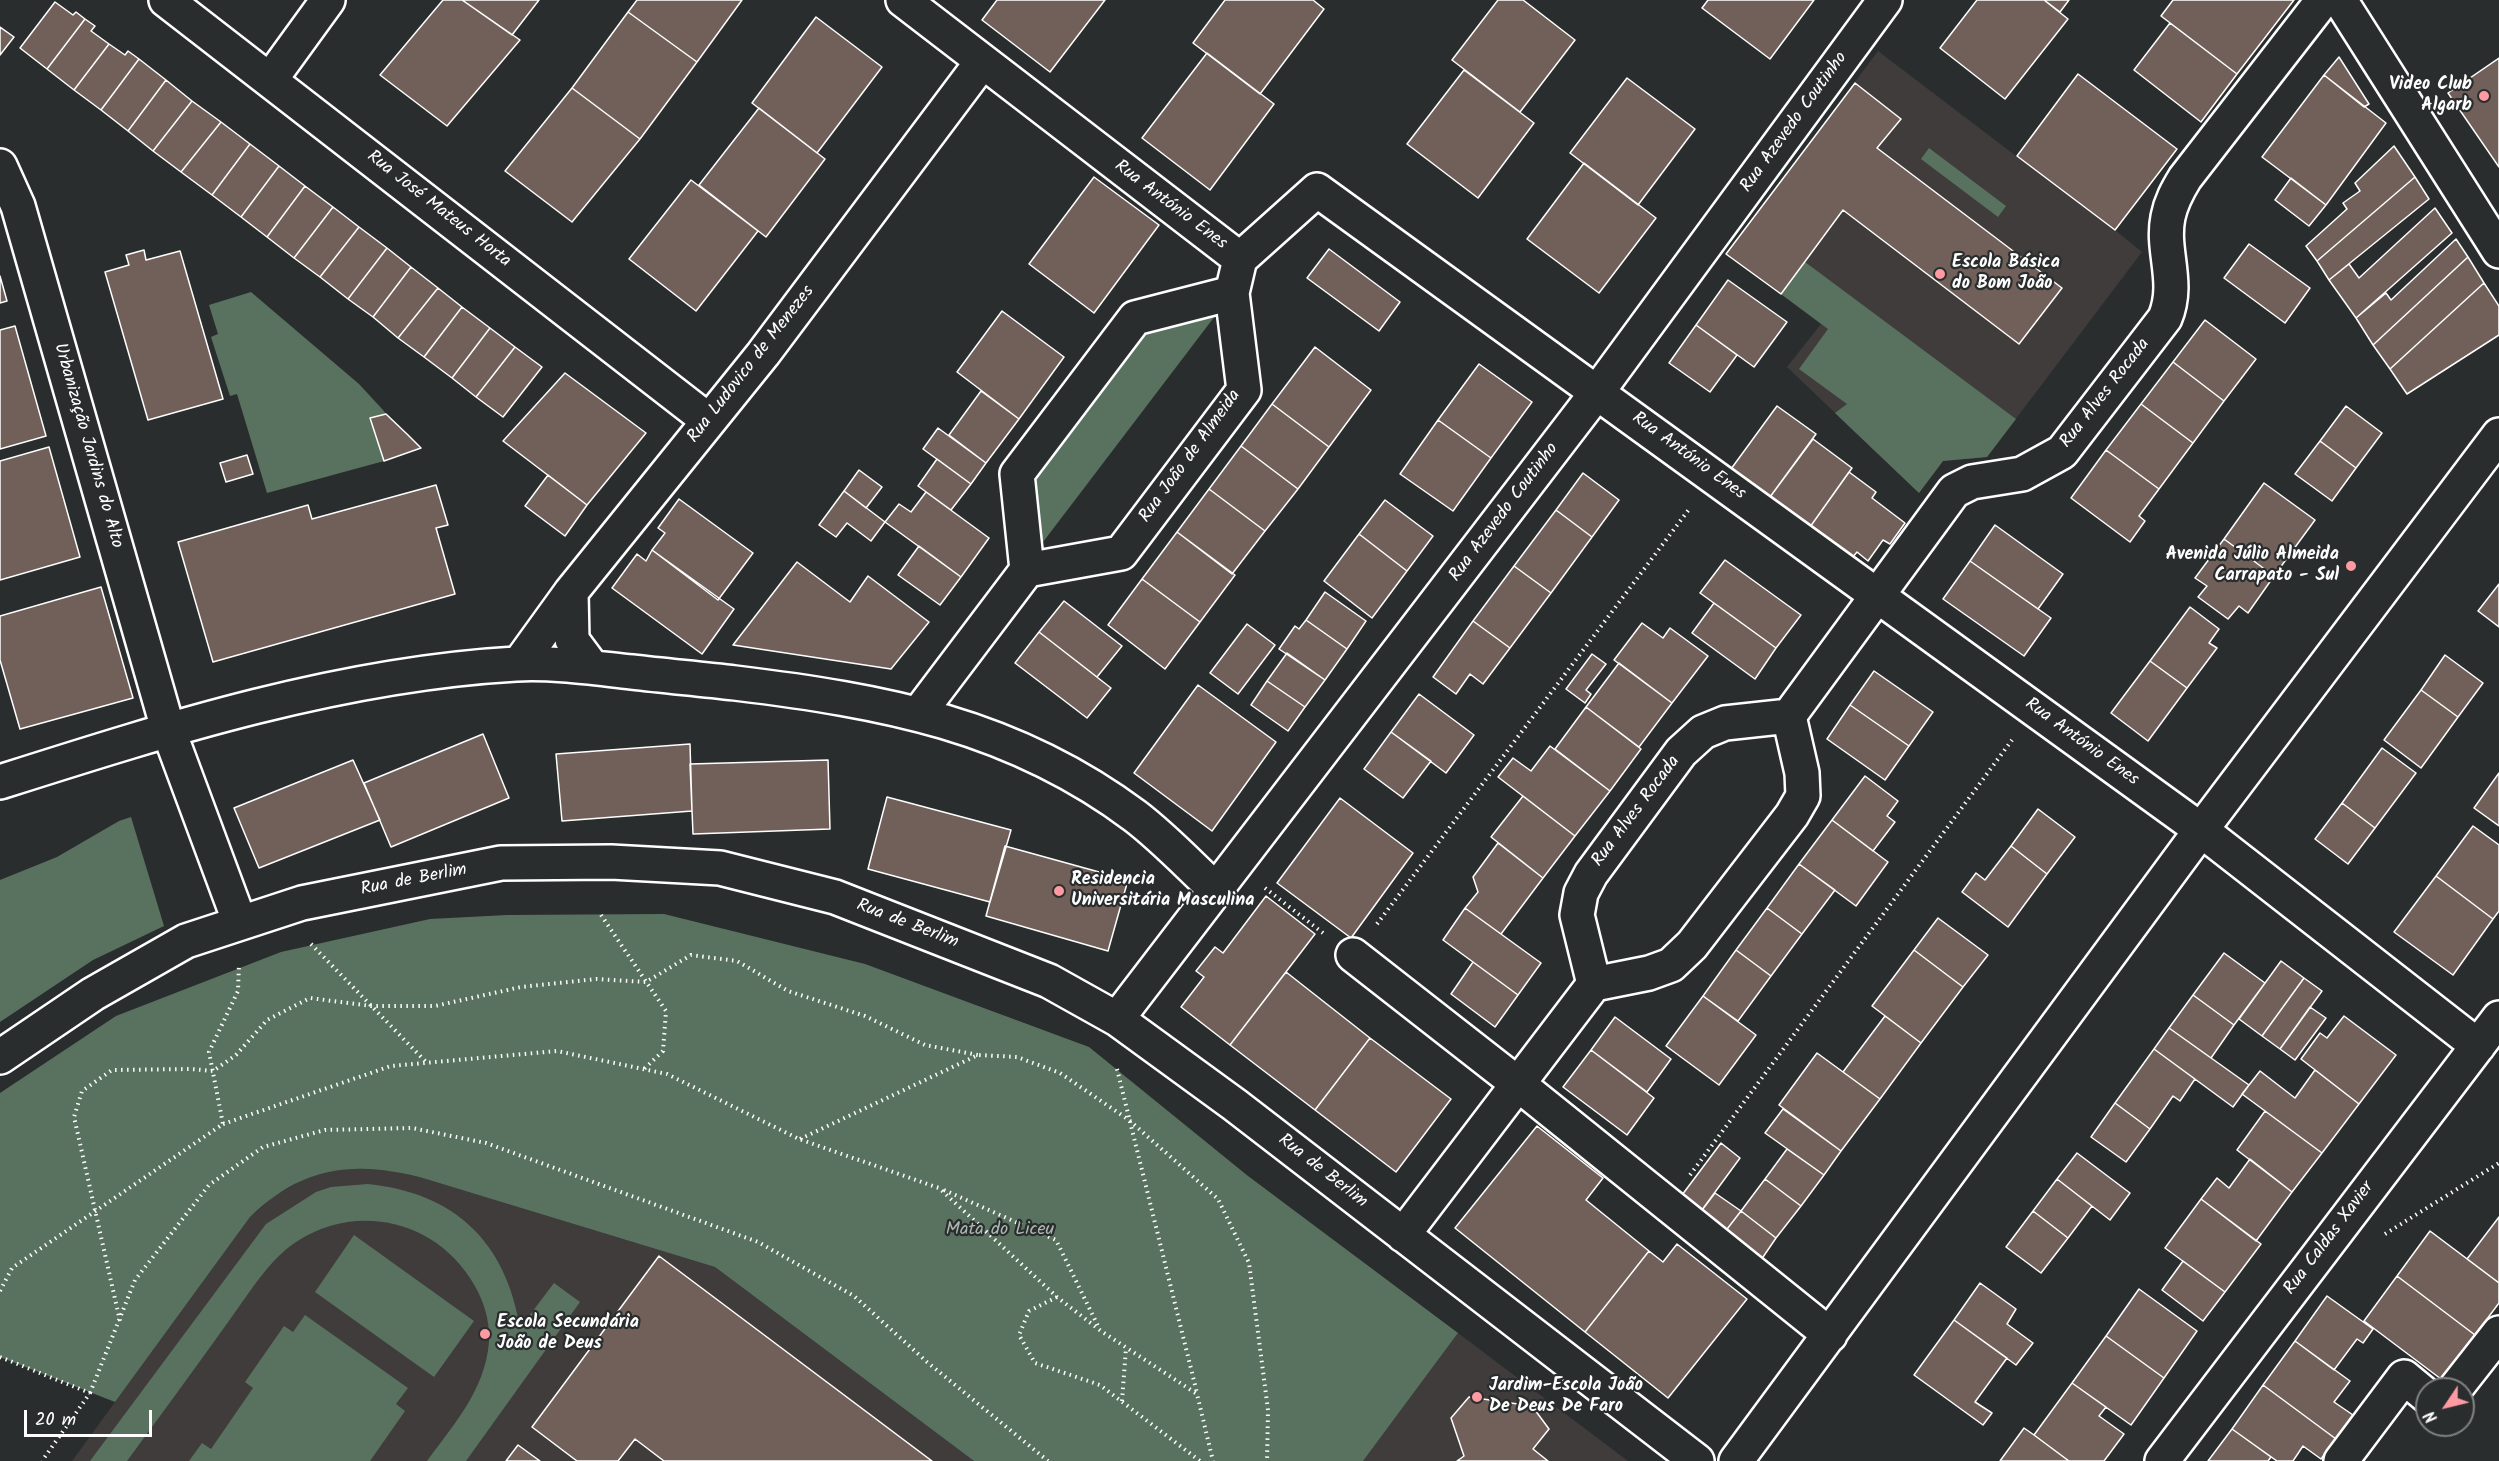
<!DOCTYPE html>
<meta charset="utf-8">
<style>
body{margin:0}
#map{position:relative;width:2499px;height:1461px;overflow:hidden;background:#2a2d2e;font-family:Kalam,sans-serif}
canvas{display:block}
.north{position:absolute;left:2415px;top:1377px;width:60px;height:60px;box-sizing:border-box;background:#2a2d2e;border:2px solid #7f8182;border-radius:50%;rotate:235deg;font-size:16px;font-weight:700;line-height:24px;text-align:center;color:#fff}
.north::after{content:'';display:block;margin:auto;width:21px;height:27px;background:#ff9aa2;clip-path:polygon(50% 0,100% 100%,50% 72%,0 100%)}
.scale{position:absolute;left:24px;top:1410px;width:128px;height:27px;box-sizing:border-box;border:3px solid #fff;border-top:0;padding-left:8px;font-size:18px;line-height:21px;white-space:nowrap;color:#fff;-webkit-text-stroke:4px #2a2d2e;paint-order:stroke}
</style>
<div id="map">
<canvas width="2499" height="1461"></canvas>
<div class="north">N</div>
<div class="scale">20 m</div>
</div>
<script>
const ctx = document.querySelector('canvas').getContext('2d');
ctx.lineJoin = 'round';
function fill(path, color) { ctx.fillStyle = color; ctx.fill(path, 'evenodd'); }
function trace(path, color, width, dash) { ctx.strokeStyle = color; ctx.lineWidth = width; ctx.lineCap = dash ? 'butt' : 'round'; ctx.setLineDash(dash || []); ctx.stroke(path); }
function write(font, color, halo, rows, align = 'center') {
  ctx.font = font + ' Kalam,sans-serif'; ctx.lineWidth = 4.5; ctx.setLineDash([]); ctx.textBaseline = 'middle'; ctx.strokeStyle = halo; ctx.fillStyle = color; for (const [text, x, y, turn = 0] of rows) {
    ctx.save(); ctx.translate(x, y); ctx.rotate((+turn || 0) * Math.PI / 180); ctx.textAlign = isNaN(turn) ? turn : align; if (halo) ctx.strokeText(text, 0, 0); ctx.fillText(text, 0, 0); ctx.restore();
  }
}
const built = new Path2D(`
 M1878,51l138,105 62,-82 99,75 -62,81 27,22 -155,205 -44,4 -24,32 -132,-126 34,-43 -95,-70z
 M352,1168l42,3 32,8 289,88 259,194h-902l178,-244 24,-21 30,-17 20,-7z
 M1458,1333l170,128h-265z`);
const green = new Path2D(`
 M1929,148l77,58 -8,11 -77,-58z
 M1805,262l211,157 -29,38 -44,4 -24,32 -84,-80 12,-9 -48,-35 29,-40 -47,-35z
 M251,292l108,92 24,26 3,4 -15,4 13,43 -117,32 -30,-99 -7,2 -19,-59 7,-3 -9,-29z
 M1215,316l-175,230 -8,-65 116,-151z
 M131,817l33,109 -71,34 -93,62v-142l57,-23 62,-36z
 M664,914l201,50 224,83 159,129 210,157 -95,128h-389l-259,-194 -289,-88c-70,-19 -122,-14 -176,38l-135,185 -115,-45v-264l116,-77 165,-64 149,-33 77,-4z
 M368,1184c87,9 138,58 152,144l34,-45 26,19 -114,159h-39c27,-37 58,-71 62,-119 1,-24 -6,-44 -19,-64 -38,-59 -116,-75 -174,-36 -27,18 -46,50 -65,76 -34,48 -69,95 -104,143h-37l176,-237 50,-32 15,-5z
 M354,1235l120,86 -40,56 -119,-85z
 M305,1315l103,73 -12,16 9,7 -35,50h-181l13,-18 9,6 42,-61 -8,-6 39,-56 9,6z`);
const building = new Path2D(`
 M443,0h19l58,40 -73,86 -67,-51z
 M462,0h77l-27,35z
 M637,0h105l-45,62 -69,-50z
 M997,0h108l-55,72 -68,-52z
 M1225,0h88l11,9 -64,85 -67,-51z
 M1498,0h25l52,40 -55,72 -68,-52z
 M1708,0h106l-44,59 -68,-51z
 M1977,0h67l24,19 -63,80 -65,-51z
 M2044,0h25l-9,12z
 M2173,0h121l-57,74 -76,-58z
 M55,2l18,13 3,-3 9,7 -38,50 -27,-21z
 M628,12l69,50 -57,77 -68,-51z
 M816,17l66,50 -65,86 -65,-50z
 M85,19l10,7 -4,5 18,13 -35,46 -27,-21z
 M2170,23l67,51 -36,48 -67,-52z
 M0,27l14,10 -14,18z
 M109,44l16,11 3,-4 11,8 -38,51 -27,-20z
 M1207,53l67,51 -64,86 -68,-52z
 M2339,57l30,47 -5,3 -40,-32z
 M2499,58v109l-51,-74z
 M139,59l27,21 -38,51 -27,-21z
 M1464,70l70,53 -56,75 -71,-54z
 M2078,74l99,75 -62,81 -98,-74z
 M2324,75l62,48 -60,82 -64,-48z
 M1627,78l68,51 -57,76 -68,-52z
 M166,80l26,21 -39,50 -25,-20z
 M1855,83l46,36 -24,29 185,140 -43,56 -176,-134 -62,84 -55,-40z
 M572,88l68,51 -68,83 -67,-51z
 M192,101l29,21 -40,50 -28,-21z
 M759,108l66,51 -59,78 -67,-52z
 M221,122l29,22 -38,51 -31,-23z
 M250,144l29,22 -38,51 -29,-22z
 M2394,146l21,31 -98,84 -11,-15 41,-37 -4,-6 17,-12 -5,-8z
 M1584,163l72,55 -57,75 -72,-54z
 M279,166l26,20 -38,51 -26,-20z
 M1094,177l65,48 -65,88 -65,-49z
 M2415,177l14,22 -100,81 -12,-19z
 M2291,178l35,27 -17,21 -34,-26z
 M691,180l67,51 -62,80 -67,-52z
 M305,186l28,21 -39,51 -27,-21z
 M333,207l26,20 -39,50 -26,-19z
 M2435,208l17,25 -96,85 -27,-38 20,-16 10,14z
 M359,227l28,21 -39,51 -28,-22z
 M2456,239l12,18 -95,88 -17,-27 30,-25 5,7z
 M2249,244l61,44 -25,35 -61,-45z
 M387,248l24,19 -38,50 -25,-18z
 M1329,249l71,53 -21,29 -72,-53z
 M144,250l2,10 34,-9 43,148 -75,21 -43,-148 24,-7 -3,-10z
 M2468,257l16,26 -94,86 -17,-24z
 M411,267l27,21 -40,50 -25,-21z
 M0,276l7,25 -7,2z
 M1728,280l59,42 -33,45 -58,-42z
 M2484,283l15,23v29l-92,59 -17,-25z
 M438,288l24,19 -38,50 -26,-19z
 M462,307l28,21 -38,50 -28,-21z
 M1002,311l62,46 -45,62 -62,-47z
 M2205,320l51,39 -32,42 -51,-39z
 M1696,325l41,30 -27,37 -41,-29z
 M15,326l31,110 -46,13v-119z
 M490,328l25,19 -39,50 -24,-19z
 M515,347l27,20 -39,50 -27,-20z
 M1315,347l56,43 -42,57 -57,-43z
 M2173,362l51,39 -31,42 -52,-39z
 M1479,364l53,38 -41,56 -53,-38z
 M565,373l81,60 -59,72 -84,-64z
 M981,391l38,28 -33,44 -37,-28z
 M1272,404l57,43 -31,42 -57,-43z
 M2141,404l52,39 -34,46 -53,-39z
 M1777,406l39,28 -46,63 -39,-28z
 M2346,406l36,27 -26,35 -36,-27z
 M386,414l22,21 13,13 -37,13 -14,-43z
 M1438,420l53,38 -38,53 -53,-37z
 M938,428l48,35 -15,21 -48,-35z
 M1813,439l39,29 -42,59 -40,-30z
 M2320,441l36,27 -24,33 -37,-27z
 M1241,446l57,43 -33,42 -56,-42z
 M49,447l31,110 -80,23v-119z
 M2106,450l53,39 -20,27 6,5 -15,21 -59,-44z
 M247,455l6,19 -27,8 -6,-19z
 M937,459l34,25 -20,26 -33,-24z
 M859,470l23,17 -16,21 -22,-17z
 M1849,472l27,20 -4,6 33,25 -15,21 -7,-4 -15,21 -11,-9 -5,6 -42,-31z
 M1583,473l36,27 -27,37 -36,-27z
 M548,475l39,30 -22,31 -40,-30z
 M2264,483l51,37 -41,56 -50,-37z
 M436,485l12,40 -12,3 19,66 -242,68 -35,-120 130,-37 4,14z
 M1209,489l56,42 -33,43 -55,-42z
 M844,491l41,31 -14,19 -24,-18 -11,14 -17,-12z
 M926,492l63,46 -28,39 -76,-55 14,-18 12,8z
 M679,499l74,54 -35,47 -66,-50 13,-17 -7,-5z
 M1385,500l48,36 -26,35 -48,-37z
 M1556,510l36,27 -41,56 -37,-27z
 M1995,525l68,49 -25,35 -68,-48z
 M1177,532l58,43 -35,47 -58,-43z
 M1359,534l48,37 -35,47 -48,-37z
 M2224,539l50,37 -26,37 -9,-7 -11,13 -30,-22 9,-11 -12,-8z
 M919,546l42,31 -21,28 -42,-30z
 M652,550l82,59 -32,45 -90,-66 25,-34 9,7z
 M1725,560l76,55 -25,33 -76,-55z
 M1970,561l81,57 -27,38 -81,-57z
 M797,562l53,40 18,-26 61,46 -38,47 -158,-24z
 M1514,566l37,27 -41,55 -37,-27z
 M1142,579l58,43 -35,47 -57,-44z
 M2499,584v43l-21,-16z
 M101,587l32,111 -113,31 -20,-69v-44z
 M1325,592l41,29 -19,28 -41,-29z
 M1064,601l58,45 -25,31 -58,-45z
 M1714,603l62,45 -21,31 -63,-46z
 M2190,607l29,22 -10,14 8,5 -30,40 -37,-27z
 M1306,620l41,29 -22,31 -46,-31 16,-23 4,3z
 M1473,621l37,27 -27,36 -13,-10 -14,20 -23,-17z
 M1642,623l21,15 7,-10 38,28 -36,47 -58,-43z
 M1247,624l28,21 -37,49 -28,-21z
 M1039,632l72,56 -24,30 -72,-55z
 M1287,653l38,27 -20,27 -38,-26z
 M1592,654l14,10 -20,26 5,4 -6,9 -19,-14z
 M2445,655l38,28 -25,34 -37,-27z
 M2150,661l37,27 -39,53 -37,-28z
 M1619,663l53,40 -33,44 -53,-40z
 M1874,671l59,41 -24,34 -59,-41z
 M1267,681l38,26 -17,24 -37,-26z
 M1198,685l78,57 -64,89 -78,-58z
 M2421,690l37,27 -37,51 -37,-28z
 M1419,694l55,41 -28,38 -55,-41z
 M1850,705l59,41 -24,34 -58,-41z
 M1586,707l55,42 -31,42 -55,-42z
 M1391,732l40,29 -28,37 -39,-29z
 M483,734l26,64 -118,49 -27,-64z
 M690,744l2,67 -130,10 -6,-67z
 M1550,746l60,45 -35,45 -77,-59 15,-19 18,13z
 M2382,748l34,25 -41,55 -33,-25z
 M353,760l27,60 -121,48 -25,-60z
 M828,760l2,69 -137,5 -3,-70z
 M2499,773v53l-25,-18z
 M1865,776l33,25 -11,15 8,6 -22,29 -41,-31z
 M1523,796l52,40 -32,42 -52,-41z
 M887,797l124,33 -21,72 -122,-33z
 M1340,798l73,55 -62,85 -74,-55z
 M2342,803l33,25 -27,36 -33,-25z
 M2038,809l37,28 -28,37 -36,-28z
 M1832,820l56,42 -32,44 -57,-42z
 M2473,826l26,19v66l-6,8 -57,-43z
 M1498,843l45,35 -42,56 -36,-26 13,-16 -5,-15z
 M1005,846l123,34 -20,71 -122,-35z
 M2011,846l36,28 -39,53 -46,-35 14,-19 9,7z
 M1799,864l36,26 -33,44 -35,-26z
 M2436,876l57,43 -40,56 -59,-43z
 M1266,896l49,38 -85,111 -49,-38 23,-30 -8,-6 19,-24 8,6z
 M1465,908l76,55 -23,32 -75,-55z
 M1767,908l35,26 -31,42 -35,-26z
 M1938,918l50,37 -25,32 -49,-37z
 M1736,950l35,26 -33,45 -35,-25z
 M1914,950l49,37 -42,56 -49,-37z
 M2224,953l41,30 -31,42 -41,-30z
 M2281,961l23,17 -42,58 -23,-17z
 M1473,962l45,33 -23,32 -44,-33z
 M1286,972l84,66 -55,72 -85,-65z
 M2304,978l18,13 -42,58 -18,-13z
 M2193,995l41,30 -23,33 -42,-30z
 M1703,996l53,39 -37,50 -53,-39z
 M2310,1007l16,11 -31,42 -15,-11z
 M1885,1016l36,27 -41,56 -37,-27z
 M2344,1016l52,39 -37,49 -58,-45 19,-26 7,5z
 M1615,1017l56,42 -24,33 -56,-42z
 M2169,1028l80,57 -16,22 -79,-58z
 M1370,1038l81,61 -55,73 -81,-62z
 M2154,1049l41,30 -15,22 -7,-5 -23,33 -35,-26z
 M1591,1050l63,48 -27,37 -64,-48z
 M1817,1053l63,46 -39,52 -62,-46z
 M2315,1070l44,34 -37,49 -80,-59 18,-23 35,27z
 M2115,1103l35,26 -24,33 -35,-25z
 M1783,1109l58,42 -17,24 -59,-42z
 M2265,1111l57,42 -30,39 -55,-42z
 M1537,1126l66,52 -17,22 63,51 -64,81 -130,-104z
 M1721,1143l19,15 -41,56 -20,-15z
 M1787,1149l37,26 -23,31 -36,-27z
 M2077,1153l53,40 -20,27 -53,-41z
 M2250,1159l42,33 -36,49 -55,-42 16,-21 12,10z
 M1765,1179l36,27 -25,32 -35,-27z
 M2057,1179l35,27 -24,32 -35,-27z
 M1715,1193l26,18 -17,22 -25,-19z
 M2201,1199l60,45 -36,48 -60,-44z
 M1741,1211l35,27 -15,22 -37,-27z
 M2033,1211l35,27 -27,35 -35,-26z
 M2499,1217v66l-32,-24z
 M2430,1231l69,52v20l-24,32 -78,-59z
 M1677,1244l70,55 -79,99 -83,-66 64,-81 14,11z
 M659,1256l273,205h-268l-29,-22 -17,22h-41l-45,-34z
 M2183,1261l42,31 -22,29 -41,-31z
 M2397,1276l78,59 -34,44 -77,-58z
 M1980,1283l36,26 -9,15 26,19 -17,22 -62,-45z
 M2139,1289l58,42 -33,47 -58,-42z
 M2327,1296l46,33 -10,14 -6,-4 -23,31 -39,-29z
 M1954,1320l53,38 -32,44 17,11 -9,12 -69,-50z
 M2106,1336l58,42 -33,47 -59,-42z
 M2295,1341l55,40 -16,21 19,13 -17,24 -73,-54z
 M2072,1383l34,24 -7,9 25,18 -20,27h-35l-35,-26z
 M2263,1385l73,54 -15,20 -18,-13 -10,15h-16l-45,-32z
 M1469,1397l63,9 17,23 -16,20 15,12h-91l7,-5 -13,-38z
 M2024,1428l10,7 35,26h-69z
 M2232,1429l39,28 -3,4h-60z
 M518,1445l22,16h-34z`);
const path = new Path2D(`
 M1265,888l58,45
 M601,915l65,96 -3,40 -19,18
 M1377,924l313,-416
 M311,944l115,118
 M1117,1069l80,324
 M223,1124l168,-58 166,-15 110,23 132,65 140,49 118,109 44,34 96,63 16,67
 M800,1139l178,-84 39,2 43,16 69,47 89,79 31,64 19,147 -1,51
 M1690,1175l322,-435
 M944,1190l112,50 43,88
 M2385,1234l114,-71
 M0,1291l12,-23 211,-144 -14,-72 29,-61 1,-27
 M1057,1297l-28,14 -10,24 16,28 65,22 100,76
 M120,1321l-46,-204 8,-26 30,-21 79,-1 22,2 23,-16 31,-35 43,-22 61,8h64l86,-19 75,-8 50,3 45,-27 46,6 51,30 77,25 60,29 53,10
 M0,1357l90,36 -48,68
 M90,1393l45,-113 74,-95 54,-38 62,-17 87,-2 74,15 272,99 96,54 73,66 121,99
 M1122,1401l4,-53`);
const minor = new Path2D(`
 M166,0l543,421
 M903,0l337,259
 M2340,0l159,251
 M270,80l58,-80
 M0,166l18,40 150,523 72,194
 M1240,259l77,-69 884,640 277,216
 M1027,570l94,-17 123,-163 -12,-97 8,-34
 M1027,570l-10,-96 118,-156 97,-25
 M571,592l1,48 20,27
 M519,664l52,-72 192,-238 219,-292
 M919,713l108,-143
 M0,782c167,-53 339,-108 516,-118 38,-2 78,4 116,8 34,4 69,7 103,11 148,18 277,41 400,133 29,22 55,50 81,74
 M1353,955l165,129 312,251
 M1594,984l-17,-69 4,-22 10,-19 90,-122 22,-20 22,-9 64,-7 165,-225 18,-9 50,-8 40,-22 103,-134c15,-36 -4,-67 3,-101 3,-15 9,-26 17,-39l138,-178
 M1117,1019l481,-628 287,-391
 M0,1057l93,-63 93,-53 116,-38 199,-40 110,-1 109,6 115,29 214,84 68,38 118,86 462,356
 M1403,1235l191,-251 55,-11 22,-8 21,-20 100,-130 11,-19 -1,-23 -13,-57
 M2455,1389l44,-56
 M1736,1461l465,-631 298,-395
 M2162,1461l337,-443
 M2341,1461l63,-84 23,19`);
const markers = [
 [2484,96,6,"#ff9aa2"],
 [1940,274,6,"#ff9aa2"],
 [2351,566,6,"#ff9aa2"],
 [1059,891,6,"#ff9aa2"],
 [485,1334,6,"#ff9aa2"],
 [1477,1397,6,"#ff9aa2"]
];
const poiNames = [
 ["Video Club",2472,86,"right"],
 ["Algarb",2472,107,"right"],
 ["Escola Básica",1952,264],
 ["do Bom João",1952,285],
 ["Avenida Júlio Almeida",2339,556,"right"],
 ["Carrapato - Sul",2339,577,"right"],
 ["Residencia",1071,881],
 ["Universitária Masculina",1071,902],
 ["Escola Secundária",497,1324],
 ["João de Deus",497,1345],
 ["Jardim-Escola João",1489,1387],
 ["De Deus De Faro",1489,1408]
];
const streetNames = [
 ["Rua Azevedo Coutinho",1795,123,-54],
 ["Rua António Enes",1170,206,37],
 ["Rua José Mateus Horta",438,210,38],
 ["Rua Ludovico de Menezes",752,365,-52],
 ["Rua Alves Rocada",2106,394,-52],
 ["Urbanização Jardins do Alto",87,446,74],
 ["Rua João de Almeida",1191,457,-54],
 ["Rua António Enes",1688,457,36],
 ["Rua Azevedo Coutinho",1505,513,-53],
 ["Rua António Enes",2081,743,36],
 ["Rua Alves Rocada",1637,812,-53],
 ["Rua de Berlim",414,881,-11],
 ["Rua de Berlim",907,925,21],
 ["Rua de Berlim",1322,1172,38],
 ["Rua Caldas Xavier",2330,1239,-53]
];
const parkNames = [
 ["Mata do Liceu",1000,1231]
];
fill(built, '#3f3c3b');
fill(green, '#59725f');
fill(building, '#716059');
trace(building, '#fff', 1.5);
trace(minor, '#fff', 38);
trace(path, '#fff', 4, [1.5, 4.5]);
trace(minor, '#2a2d2e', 33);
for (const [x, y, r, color] of markers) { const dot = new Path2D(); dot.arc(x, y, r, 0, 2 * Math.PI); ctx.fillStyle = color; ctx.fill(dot); trace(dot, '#2a2d2e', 2); }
write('bold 18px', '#fff', '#2a2d2e', poiNames, 'left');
write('18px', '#fff', '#2a2d2e', streetNames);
write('18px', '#acb8af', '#2a2d2e', parkNames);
</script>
